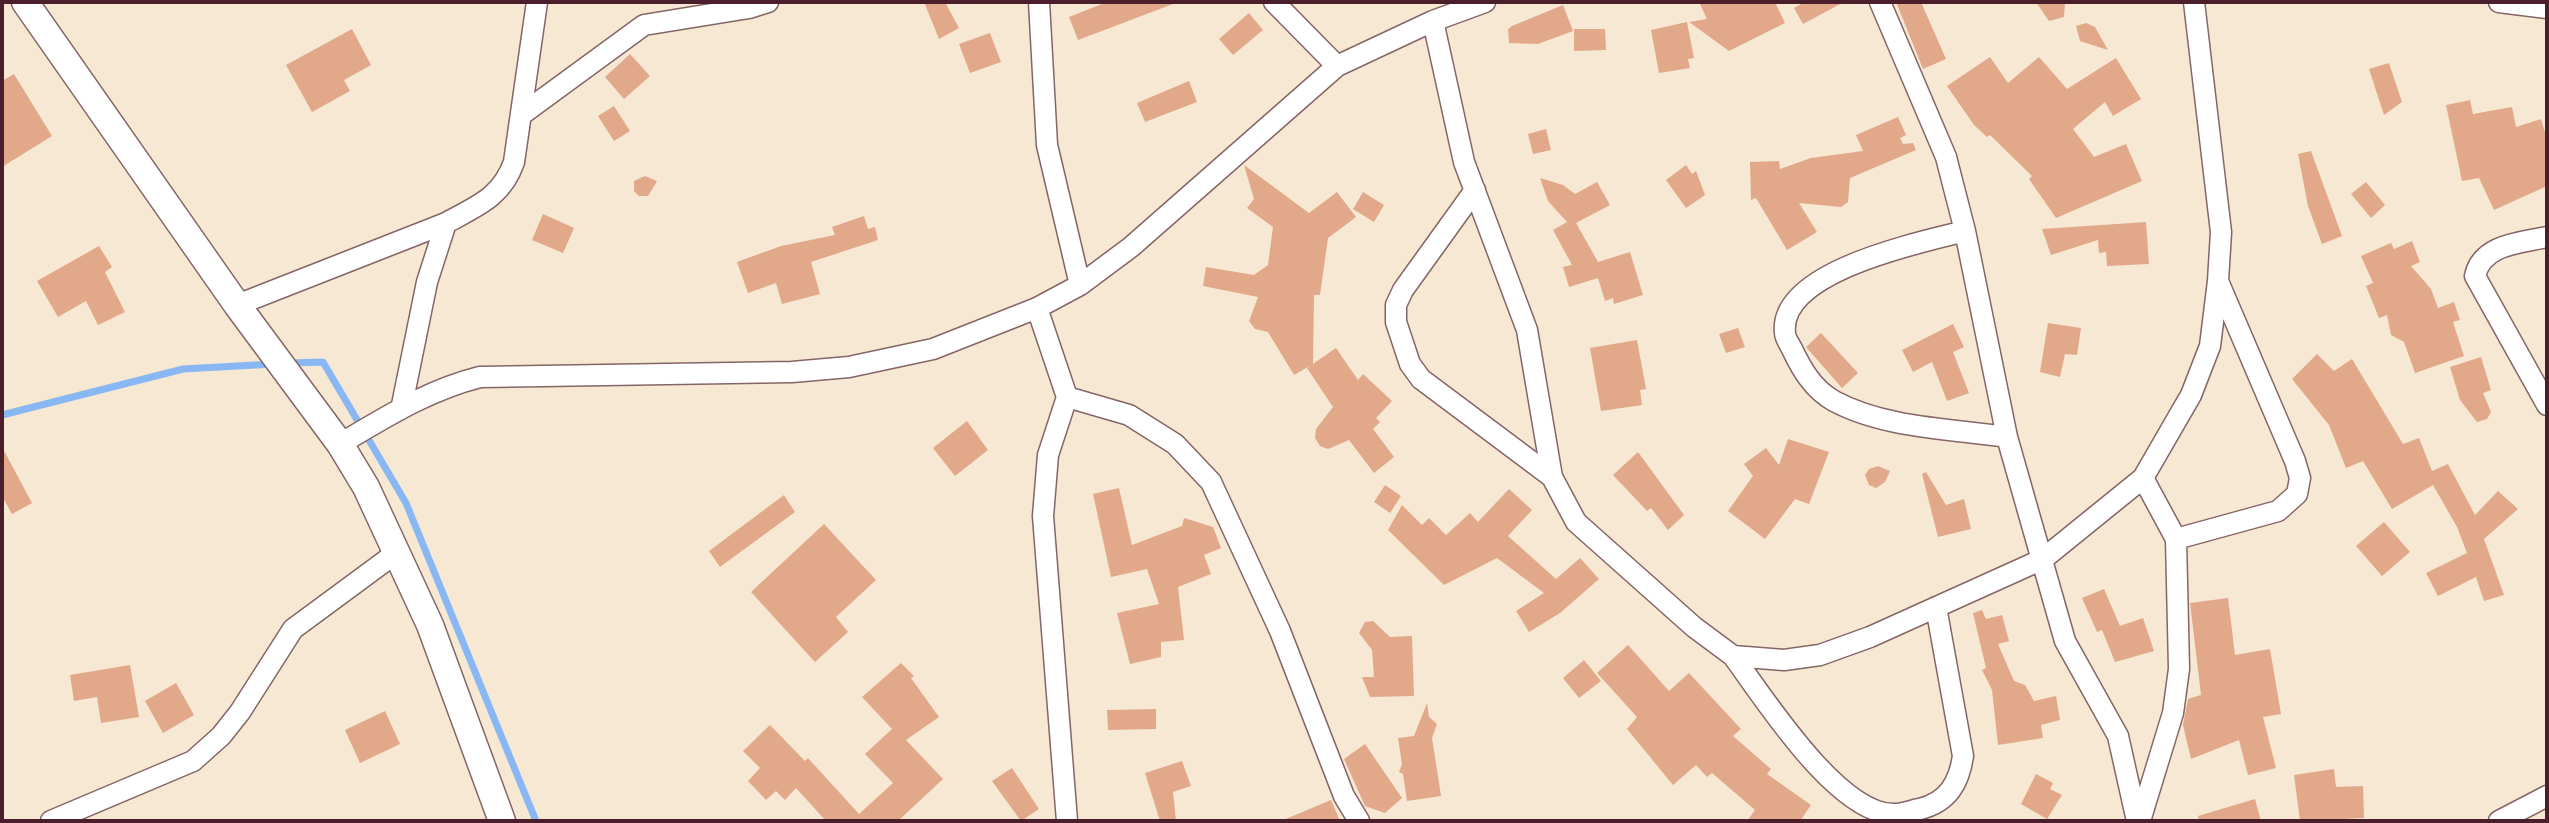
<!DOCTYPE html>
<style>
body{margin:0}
#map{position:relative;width:2549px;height:823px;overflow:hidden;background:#f6e8d3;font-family:"Balsamiq Sans",sans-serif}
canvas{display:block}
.frame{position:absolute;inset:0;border:4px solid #4a1f2b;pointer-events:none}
</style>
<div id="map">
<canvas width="2549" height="823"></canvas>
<div class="frame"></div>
</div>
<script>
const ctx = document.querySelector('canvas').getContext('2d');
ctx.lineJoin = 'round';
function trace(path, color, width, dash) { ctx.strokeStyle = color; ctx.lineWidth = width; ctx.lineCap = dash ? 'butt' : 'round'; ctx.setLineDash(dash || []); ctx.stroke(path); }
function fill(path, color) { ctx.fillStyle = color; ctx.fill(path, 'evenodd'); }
const stream = new Path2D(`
 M290,363l33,-1 83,141 130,318
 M2,415l181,-46 91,-5`);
const building = new Path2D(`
 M924,2h21l14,26 -20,11z
 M1107,2h66v2l-95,36 -9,-23z
 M1699,2h76l10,21 -56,28 -40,-29 18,-3z
 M1805,2h39l-41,22 -9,-16z
 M1896,2h25l25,57 -23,10z
 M2036,2h29l-1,15 -15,4z
 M1563,5l10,26 -35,13 -29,-1 -1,-14 4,-3z
 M1249,13l14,17 -30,25 -14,-16z
 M1687,22l7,36 -6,1 2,9 -31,5 -8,-43z
 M2086,23l9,4 13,23 -28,-9 -4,-15z
 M352,29l19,36 -27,15 6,11 -38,21 -26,-47z
 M1574,29h31l1,21 -32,1z
 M990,33l11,29 -31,11 -11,-29z
 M630,54l20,22 -26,23 -19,-22z
 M1990,57l18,26 31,-26 28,32 49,-31 25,41 -28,17 -8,-14 -32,27 21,28 32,-13 16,37 -86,37 -27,-39 3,-3 -42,-41 -3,2 -13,-12 -27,-39z
 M2389,63l13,39 -18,13 -15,-46z
 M14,74l38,62 -50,31v-86z
 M1189,81l8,21 -52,20 -8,-19z
 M2470,100l3,14 39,-7 4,20 25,-8 6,20v47l-53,24 -15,-32 -17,3 -16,-76z
 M614,106l16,25 -16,10 -16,-25z
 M1898,117l8,18 -6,3 3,6 10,-1 3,7 -66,28 -2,24 -7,5 -42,-4 18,29 -30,18 -31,-52 -5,2 -1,-38 29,-1 1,8 31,-11 52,-7 -7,-16z
 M1546,129l5,21 -18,4 -5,-20z
 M2311,151l31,85 -20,8 -14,-38 -10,-52z
 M1244,165l65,48 28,-21 19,25 -28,21 -8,57h-6l-1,69 -19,11 -26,-43 -13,-3 -6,-8 9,-24 -55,-11 3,-19 48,8 14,-10 5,-38 -26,-19 7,-9z
 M1686,165l6,9 4,-3 9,24 -19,13 -20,-28z
 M645,176l12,5 -9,15h-9l-5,-5v-10z
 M1540,178l23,7 12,9 22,-12 13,23 -34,18 22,39 32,-10 13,43 -29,9 -1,-6 -8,3 -7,-23 -29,9 -6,-20 9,-2 -19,-35 14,-8 -19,-21z
 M2366,182l19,23 -14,13 -20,-24z
 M1363,192l21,13 -10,17 -21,-13z
 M543,214l31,14 -11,25 -31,-13z
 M864,216l4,13 7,-2 3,13 -67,22 9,32 -38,10 -6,-21 -28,10 -11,-31 44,-16 54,-11 -3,-8z
 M2146,222l3,42 -42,2 -1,-14 -7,1 -1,-13 -47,15 -9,-26z
 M2412,241l8,21 -9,4 20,23 7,19 16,-6 6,18 -7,2 11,34 -49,17 -11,-31 -13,-7 -4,-20 -8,3 -13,-32 7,-3 -12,-27 30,-13 3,6z
 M99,246l13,21 -7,5 20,40 -27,13 -12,-24 -28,16 -21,-36z
 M2048,323l33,5 -4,27 -12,-1 -5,23 -20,-5z
 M1953,324l11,23 -11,5 16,41 -22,8 -15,-39 -19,10 -11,-22z
 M1738,328l7,19 -19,6 -7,-19z
 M1821,333l37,40 -16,15 -36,-41z
 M1637,340l9,49 -6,1 2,15 -41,6 -11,-63z
 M1336,348l22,32 5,-6 29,27 -16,17 4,4 -7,7 21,28 -20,16 -25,-33 -21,9 -8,-3 -5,-8 1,-9 17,-22 -26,-39z
 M2317,354l17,17 18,-12 51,85 16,-6 13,33 16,-7 27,51 23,-24 20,18 -34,30 20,56 -20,6 -8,-24 -38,19 -12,-23 41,-20 -10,-26 -24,-42 -41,24 -29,-48 -17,7 -17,-43 -37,-46z
 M2481,357l10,33 -8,3 8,19 -4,7 -10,3 -17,-22 -10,-33z
 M967,421l21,29 -33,26 -22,-28z
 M1788,439l41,13 -20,52 -14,-5 -30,40 -37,-28 25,-35 -9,-12 22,-16 13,17z
 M2,447l30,56 -20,11 -10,-18z
 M1638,452l46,63 -16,15 -17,-22 -4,3 -34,-36z
 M1878,466l12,5 -5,11 -9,6 -7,-3 -4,-10 4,-6z
 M1926,472l20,33 18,-6 7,30 -33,8 -16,-63z
 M1385,485l16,11 -11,17 -16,-11z
 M1119,488l13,57 50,-19 2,-8 29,9 8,21 -17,7 7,19 -33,13 6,53 -23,2v15l-31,7 -13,-51 42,-9 -12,-35 -36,8 -18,-83z
 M1509,489l23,21 -24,26 48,43 24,-21 19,21 -39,34 -31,19 -13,-21 28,-18 -47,-35 -53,27 -56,-55 14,-25 20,20 7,-7 17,17 24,-22 8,9z
 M784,495l11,17 -75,55 -11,-16z
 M2384,522l26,30 -28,24 -26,-30z
 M824,524l52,56 -40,37 12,15 -33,30 -64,-70z
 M2104,589l16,37 23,-8 11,33 -39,11 -13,-32 -5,2 -15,-34z
 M2228,598l7,57 35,-6 11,65 -18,3 13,51 -28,7 -9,-35 -48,19 -8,-34 5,-26 13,-4 -11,-92z
 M1982,610l4,9 16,-4 7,26 -11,3 16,37 11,4 9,16 22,-5 4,24 -19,5 2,13 -45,7 -6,-55 -10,-20 4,-2 -13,-55z
 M1373,621l17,16 22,-1 2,60 -44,1 -8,-20h12l-2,-27 -13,-17 6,-11z
 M1628,645l41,46 20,-18 52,56 -8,7 38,33 -4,5 44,31 -11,16h-53l8,-11 -43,-37 -5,4 -11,-12 -23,20 -46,-56 10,-12 -40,-44z
 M1584,660l17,21 -22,17 -16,-20z
 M901,663l13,13 -3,2 28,39 -33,23 37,39 -45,42h-72l-30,-33 -11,12 -9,-9 -10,9 -18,-19 12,-13 -17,-17 27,-26 35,36 3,-3 51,56 34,-31 -28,-29 27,-25 -30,-32z
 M130,665l9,52 -38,6 -4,-26 -23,4 -4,-26z
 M176,683l18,32 -31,18 -18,-32z
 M1427,703l2,14 8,7 -5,14 9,58 -34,5 -4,-27 -4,-2 3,-8 -4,-26 16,-2z
 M1156,709v20l-48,1 -1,-20z
 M385,711l15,33 -40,19 -15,-33z
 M1365,744l37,54 -17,15 -20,-7 -21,-47z
 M1182,761l9,25 -18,6 3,29h-16l-15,-48z
 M1012,768l27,41 -18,12 -29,-40z
 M2334,769l2,18 27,-1 1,32 -64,3 -6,-46z
 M2036,774l17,9 -3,6 12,6 -15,24 -26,-15z
 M2255,799l6,22h-62l-1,-5z
 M1331,800l9,21h-59z`);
const minor = new Path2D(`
 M1039,2l8,143 33,140
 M1274,2l63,64
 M1880,2l66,155 19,74 42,206 58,204 53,95 19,85
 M2499,2l48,6
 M1433,21l31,141 63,168 25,147 24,45 118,105 39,29 51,4 36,-5 50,-18 173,-78 100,-81 48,-83 19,-49 8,-65 3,-49 -27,-230
 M521,115l123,-90 105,-17 19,-6
 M1475,190l-72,100 -7,15v17l14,42 11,15 131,98
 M1965,231c-43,11 -187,40 -180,102 0,5 5,12 7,16 10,21 21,40 42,52 50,27 118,28 173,36
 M2547,237c-27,6 -65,7 -72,39l72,129
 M237,305l209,-82
 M1037,308l30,89 -19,58 -5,61 24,305
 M1067,397l62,18 46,29 36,38 69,149 64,165 15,25
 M402,405l25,-123 19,-59c31,-17 56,-26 68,-61l23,-160
 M340,444c46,-27 88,-54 140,-67l312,-5 57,-5 84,-18 104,-41 43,-23 51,-38 206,-181 96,-45 52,-19
 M2143,478l33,61 102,-28 19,-17 3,-16 -5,-17 -77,-180
 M1733,656c31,42 106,161 163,158 8,0 17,-4 24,-5 28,-7 39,-26 43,-53l-27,-149
 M51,821l142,-60 28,-25 19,-24 53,-83 103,-76
 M2140,821l33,-108 6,-44 -3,-130
 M2499,821l48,-25`);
const tertiary = new Path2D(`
 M25,2l212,303 103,139 26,43 64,138 72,196`);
trace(stream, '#88b7f3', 7);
fill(building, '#e2a88a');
trace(minor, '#866566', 23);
trace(tertiary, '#866566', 29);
trace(minor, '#fff', 20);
trace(tertiary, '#fff', 26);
</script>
